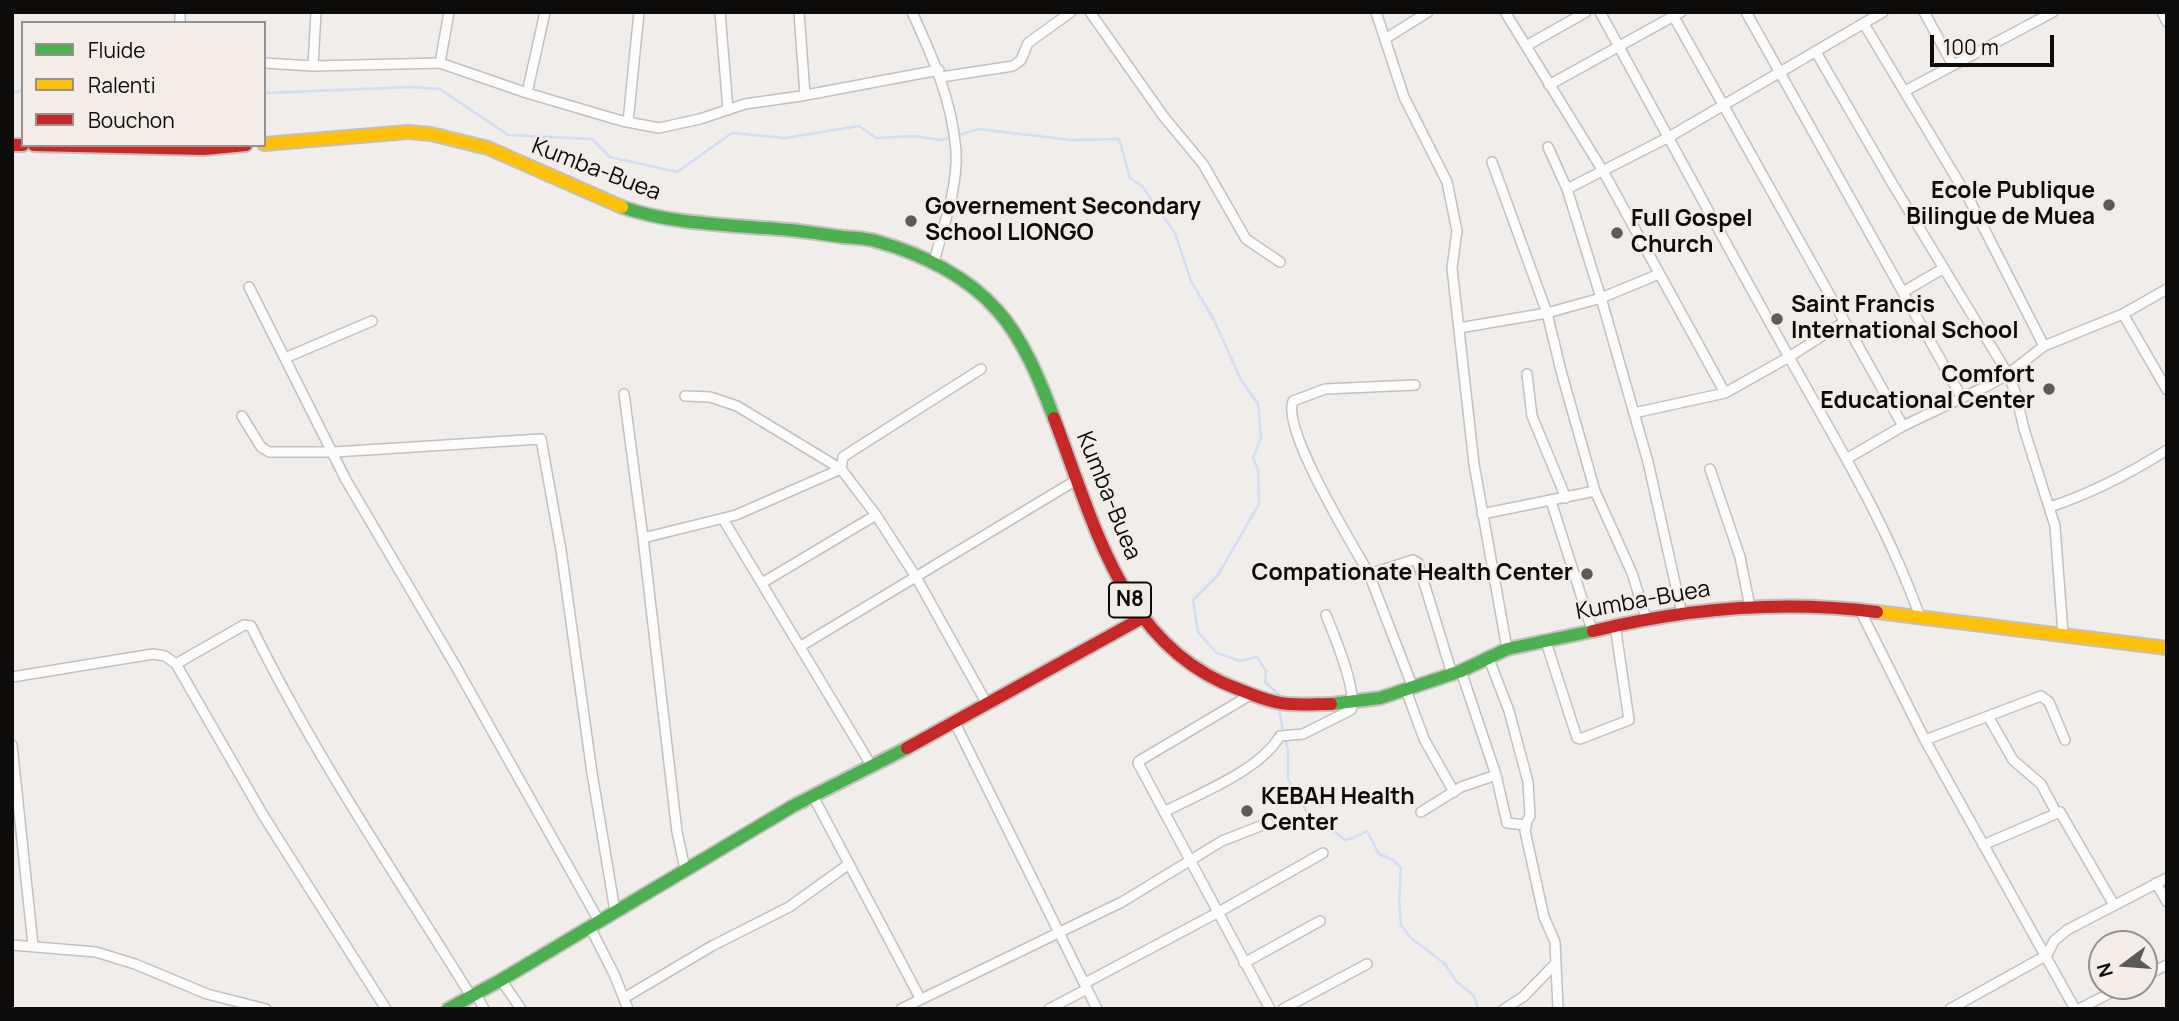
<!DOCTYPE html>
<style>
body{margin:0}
#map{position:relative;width:2179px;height:1021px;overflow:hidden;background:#f0edea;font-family:Manrope,sans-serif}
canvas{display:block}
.frame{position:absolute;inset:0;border:14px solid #0e0c0a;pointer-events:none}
.legend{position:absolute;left:21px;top:21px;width:245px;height:126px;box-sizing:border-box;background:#f3ece7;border:2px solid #97928f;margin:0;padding:9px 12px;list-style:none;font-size:21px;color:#0e0c0a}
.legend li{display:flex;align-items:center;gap:14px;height:35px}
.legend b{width:35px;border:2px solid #97928f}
.north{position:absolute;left:2088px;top:930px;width:70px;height:70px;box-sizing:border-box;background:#f3ece7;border:2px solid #97928f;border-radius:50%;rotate:254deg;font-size:19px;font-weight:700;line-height:28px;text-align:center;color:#0e0c0a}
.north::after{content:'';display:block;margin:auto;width:24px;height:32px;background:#5d5b58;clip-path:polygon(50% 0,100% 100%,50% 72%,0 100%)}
.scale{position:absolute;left:1930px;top:35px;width:124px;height:32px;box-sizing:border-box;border:4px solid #0e0c0a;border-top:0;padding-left:9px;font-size:21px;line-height:24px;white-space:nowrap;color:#0e0c0a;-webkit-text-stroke:5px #f3ece7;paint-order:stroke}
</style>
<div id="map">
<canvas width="2179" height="1021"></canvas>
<div class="frame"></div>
<ul class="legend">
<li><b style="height:9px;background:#4caf50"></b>Fluide</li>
<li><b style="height:9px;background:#ffc107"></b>Ralenti</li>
<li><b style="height:9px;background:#c62828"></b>Bouchon</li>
</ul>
<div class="north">N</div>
<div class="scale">100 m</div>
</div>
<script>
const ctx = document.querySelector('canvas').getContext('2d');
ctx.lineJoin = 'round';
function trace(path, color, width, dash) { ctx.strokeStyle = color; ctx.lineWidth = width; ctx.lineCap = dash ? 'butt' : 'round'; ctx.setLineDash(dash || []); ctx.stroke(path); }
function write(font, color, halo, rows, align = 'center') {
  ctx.font = font + ' Manrope,sans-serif'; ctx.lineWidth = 5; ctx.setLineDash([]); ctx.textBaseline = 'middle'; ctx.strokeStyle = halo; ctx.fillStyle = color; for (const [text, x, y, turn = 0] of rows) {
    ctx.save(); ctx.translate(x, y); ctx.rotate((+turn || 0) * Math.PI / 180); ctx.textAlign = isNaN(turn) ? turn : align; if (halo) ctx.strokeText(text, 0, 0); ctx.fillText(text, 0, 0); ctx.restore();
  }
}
const stream = new Path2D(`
 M12,93l11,-3
 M264,93l147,-6 29,2 68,46 84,4 18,18 67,15 55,-39 53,5 74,-12 17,12 38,-2 27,4 38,-11 91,11 49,-1 11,39 12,8 33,47 16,48 23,39 27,60 17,24 3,33 -8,21 5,11 1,35 -41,71 -25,25 5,32 19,21 23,8 17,-4 9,14 -1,11 13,12 1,3
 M1279,708l4,24
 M1285,738l3,12v29l23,41 21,9 13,11 8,-2 14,-7 12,23 14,6 8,8 -2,34 2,23 10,13 34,26 11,17 18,15 4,13`);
const street = new Path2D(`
 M180,12v11
 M720,12l8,98
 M799,12l6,83
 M912,12c21,46 40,88 44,139 2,37 -13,76 -22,111
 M1090,12l74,105 39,47 43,75 34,23
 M1376,12l28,85 43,85 10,49 -5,37 22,196 33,185
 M1505,12l98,159 122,222
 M1600,12c63,115 125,231 189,345 48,86 98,167 131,260
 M1746,12l216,386
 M1924,12l29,53
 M2162,12l5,10
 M1674,17l229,409
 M1864,24l106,177 74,145
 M1385,39l43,-27
 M1526,46l60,-34
 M1816,52l76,131 116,191 8,20 8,35 31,97 8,108
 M264,63l49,3 127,-3 87,30 95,28 37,7 41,-9 45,-15 56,-8 138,-26
 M440,63l9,-51
 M313,66l3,-54
 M941,77l72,-11 8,-6 7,-17 43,-31
 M1549,85l132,-73
 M1905,91l148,-79
 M527,93l18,-81
 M628,122l11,-110
 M1548,147l19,42 34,109 47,164 34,152
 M1492,162l55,151 14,58 34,120 37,82 14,45
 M1567,189l102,-52 214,-125
 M249,287l97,193 109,185 144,256
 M1903,292l41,-24
 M2123,314l44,76
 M1459,328l88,-15 54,-15 58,-24
 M285,358l87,-37
 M1527,374l5,42 34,82
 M1415,385l-90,4 -32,12c-12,28 60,144 76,173l44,-14 5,3 34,111
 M624,394l19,144 34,294 8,37
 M685,396l25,1 27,9 104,63 35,46 40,62 71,127
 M1634,413l91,-20 64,-36 55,-35
 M242,416l19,31 8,5h65l207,-13 20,111 31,223 23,138
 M1848,458l55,-32 84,-40 21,-12 36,-28 79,-32 44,-25
 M1710,469l30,88 10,50
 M1551,501l41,129
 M2050,507c42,-14 79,-33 117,-57
 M1482,514l113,-23
 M723,519l148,246
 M643,538l93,-23 105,-46 2,-12 9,-6 129,-82
 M1369,574l44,114
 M762,583l114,-68
 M1860,610l65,130 150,269
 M1546,642l31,96 3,1 49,-19 -14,-95
 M801,646l277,-167
 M1489,659l20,52 19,71 2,34 -3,5 -2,10 19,86 11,25 3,67
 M176,664l68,-39 7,1c63,129 145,249 220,370
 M1461,671l35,104 11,48 19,2
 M12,677l141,-23 12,2 11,8 87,151 123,194
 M1406,690l18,49 30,53
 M1252,694l-113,67 -1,2 132,246
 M1988,716l25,44 28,24 15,28
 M955,723l142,286
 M1925,740l116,-44 8,6 16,38
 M12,745l21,200
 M813,796l107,202
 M1164,812c36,-19 95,-41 116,-76l23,-2 48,-24c7,-19 -17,-75 -25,-95
 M1421,812l40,-25 35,-12
 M1983,845l77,-33 54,93
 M2156,883l11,19
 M590,927l24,47 14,35
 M12,945l84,7 39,12 72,30 59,15
 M1244,963l76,-42
 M2144,976l23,-11
 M501,980l20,29
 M1085,983l132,-70 106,-60
 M476,994l8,15
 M624,998l88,-52 77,-39 60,-43
 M901,1009l221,-107 100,-61 46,-18
 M1049,1009l38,-20
 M1283,1009l84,-45
 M1504,1009l19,-12 33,-34
 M1950,1009l97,-54 7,-14 13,-11 100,-52
 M2079,1009l45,-23`);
const fast = new Path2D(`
 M622,207c46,16 93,17 141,21 27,1 53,5 80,9 12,1 25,1 36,5 43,12 89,35 118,68 27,30 43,71 57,108
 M1331,704l49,-6 81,-27 46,-22 86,-18
 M448,1009l53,-29 292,-174 114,-58`);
const slow = new Path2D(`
 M264,144l144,-12 23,2 57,14 134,59
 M1877,612l290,36`);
const jam = new Path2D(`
 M12,145h11
 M34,145l170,4 42,-4
 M1054,418c40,104 68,229 184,271 16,6 33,14 51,15 14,1 28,0 42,0
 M1593,631c94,-23 188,-31 284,-19
 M907,748l235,-130`);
const markers = [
 [2109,205,7,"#5d5b58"],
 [911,221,7,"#5d5b58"],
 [1617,233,7,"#5d5b58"],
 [1777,319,7,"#5d5b58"],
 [2049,389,7,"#5d5b58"],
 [1587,574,7,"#5d5b58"],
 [1247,811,7,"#5d5b58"]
];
const shields = [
 [1130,600,42]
];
const shieldNames = [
 ["N8",1130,600]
];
const streetNames = [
 ["Kumba-Buea",596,170,21],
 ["Kumba-Buea",1108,496,68],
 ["Kumba-Buea",1643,601,-10]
];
const poiNames = [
 ["Ecole Publique",2095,192,"right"],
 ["Bilingue de Muea",2095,218,"right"],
 ["Governement Secondary",925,208],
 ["School LIONGO",925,234],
 ["Full Gospel",1631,220],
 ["Church",1631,246],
 ["Saint Francis",1791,306],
 ["International School",1791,332],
 ["Comfort",2035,376,"right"],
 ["Educational Center",2035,402,"right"],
 ["Compationate Health Center",1573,574,"right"],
 ["KEBAH Health",1261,798],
 ["Center",1261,824]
];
trace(stream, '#d0ddf4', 2.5);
trace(street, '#c3c0be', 12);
trace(fast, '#c3c0be', 16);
trace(slow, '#c3c0be', 16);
trace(jam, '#c3c0be', 16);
trace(street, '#fdfcfc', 9);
trace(fast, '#4caf50', 12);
trace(slow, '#ffc107', 12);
trace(jam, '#c62828', 12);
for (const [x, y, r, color] of markers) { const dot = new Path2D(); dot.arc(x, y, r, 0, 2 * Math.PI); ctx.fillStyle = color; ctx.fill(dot); trace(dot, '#f3ece7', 2.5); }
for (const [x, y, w] of shields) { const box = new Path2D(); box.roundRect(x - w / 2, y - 17.5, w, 35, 5); ctx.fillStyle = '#f3ece7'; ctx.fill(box); trace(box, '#0e0c0a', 2); }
write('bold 21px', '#0e0c0a', null, shieldNames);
write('23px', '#0e0c0a', '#f3ece7', streetNames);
write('bold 23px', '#0e0c0a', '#f3ece7', poiNames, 'left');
</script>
